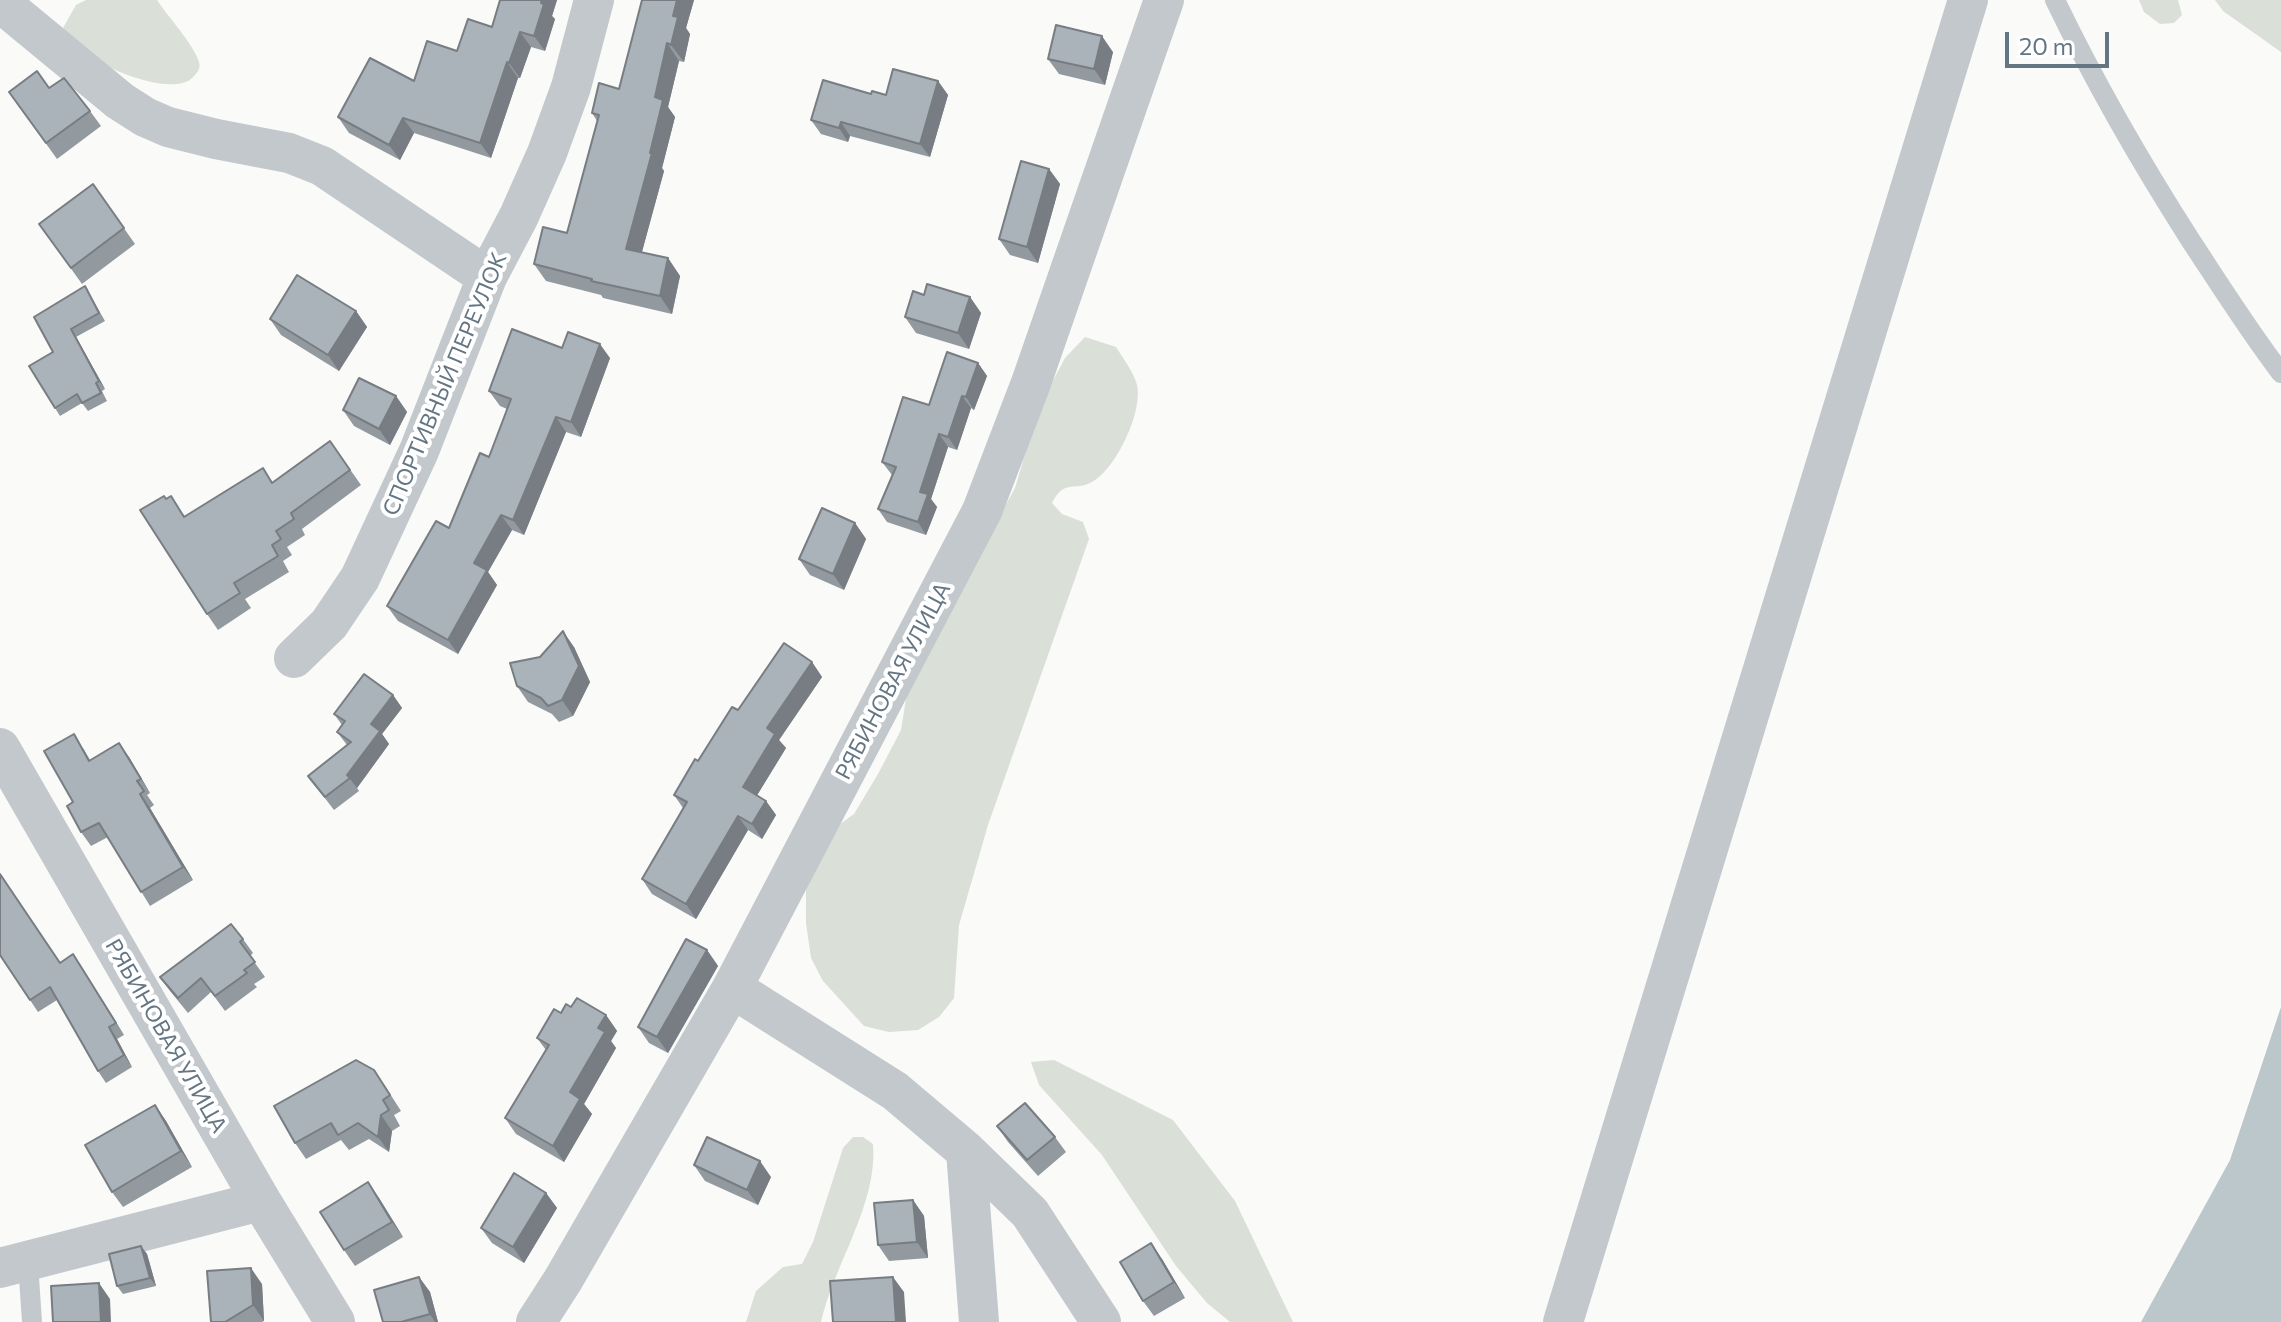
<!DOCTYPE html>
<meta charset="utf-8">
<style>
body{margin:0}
#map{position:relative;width:2281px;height:1322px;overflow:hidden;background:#fafaf8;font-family:Commissioner,sans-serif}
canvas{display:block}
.scale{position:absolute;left:2005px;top:32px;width:104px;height:36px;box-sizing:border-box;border:4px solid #657683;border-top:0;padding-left:10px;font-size:24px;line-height:28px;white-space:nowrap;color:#657683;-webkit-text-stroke:6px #fff;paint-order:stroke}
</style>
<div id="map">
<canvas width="2281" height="1322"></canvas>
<div class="scale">20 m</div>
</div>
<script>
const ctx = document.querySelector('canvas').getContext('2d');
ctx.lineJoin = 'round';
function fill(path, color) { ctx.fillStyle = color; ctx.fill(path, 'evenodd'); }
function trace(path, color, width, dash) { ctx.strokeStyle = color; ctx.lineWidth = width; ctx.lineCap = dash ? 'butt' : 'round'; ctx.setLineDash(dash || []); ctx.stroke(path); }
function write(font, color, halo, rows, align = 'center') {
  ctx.font = font + ' Commissioner,sans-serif'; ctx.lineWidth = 8; ctx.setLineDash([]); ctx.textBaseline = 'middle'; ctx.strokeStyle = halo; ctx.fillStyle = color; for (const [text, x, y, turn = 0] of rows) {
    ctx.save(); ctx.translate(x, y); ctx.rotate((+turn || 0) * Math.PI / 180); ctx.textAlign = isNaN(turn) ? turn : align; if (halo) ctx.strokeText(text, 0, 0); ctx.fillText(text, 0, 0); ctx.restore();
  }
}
const green = new Path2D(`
 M86,0h71c11,17 36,43 42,62 2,7 -2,11 -7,16 -20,20 -95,-12 -114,-29 -6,-6 -10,-14 -15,-21l13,-23z
 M2139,0h39l4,15 -8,8 -14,1 -16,-12z
 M2215,0h66v52l-58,-41z
 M1085,337l31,10c7,11 18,26 21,38 6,27 -21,84 -45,97 -18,10 -27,-4 -40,21l10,11 21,8 6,17 -101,286 -29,100 -5,73 -15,19 -21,13 -29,2 -25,-6 -41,-45 -12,-23 -5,-35v-51l22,-39 26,-19 24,-40 23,-44 8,-50 106,-192 24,-81 26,-49z
 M1054,1060l119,60 62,81 58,121h-63l-23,-19 -31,-37 -74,-111 -63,-70 -8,-23z
 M853,1137h10l10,7c5,60 -39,120 -52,178h-75l10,-31 27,-24 19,-3 11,-22 30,-94z`);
const water = new Path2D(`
 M2281,1007v315h-140l89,-162z`);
const lane = new Path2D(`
 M2055,0c40,83 86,163 136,241 29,44 58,90 90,132
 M28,1263l4,59`);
const street = new Path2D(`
 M0,2l120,99 25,16 23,10 48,12 73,14 33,13 165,111
 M294,658l35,-34 31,-46 59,-127 68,-174 32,-61 28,-63 24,-66 23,-87
 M0,748l261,453 74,121
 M732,988l163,103 71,60 64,62 71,109
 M966,1151l13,171
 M0,1268l261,-67
 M536,1322l27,-42 169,-292 250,-477 49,-128 133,-383
 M1563,1322l405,-1322`);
const wall = new Path2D(`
 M500,0h57l-5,16 3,3 -10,32 -14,-4 -11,31h-2l-27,80 -77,-25 -14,27 -51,-27 -11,-16 76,-36 78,-54z
 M642,0h52l-8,28 4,6 -6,28 -5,-1 -11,46 7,10 -13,51 2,3 -22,81 26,6 12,18 -8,38 -69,-16 -2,-3 -55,-14 -12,-17 33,-31 30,-112 -5,-8 27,-24z
 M1113,52l-8,33 -46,-11 -11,-15z
 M938,81l10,14 -18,62 -80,-21 -2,6 -27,-8 -10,-14 60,-26 15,1z
 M49,88l41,23 11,15 -44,33 -48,-67z
 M1049,169l11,15 -22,79 -28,-8 -11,-16z
 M93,184l42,60 -53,40 -43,-60z
 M85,286l20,35 -29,16 29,52 -3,2 5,10 -19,10 -6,-8 -22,13 -5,-8 -2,-56z
 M924,295l46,2 11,16 -12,36 -53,-16 -11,-16z
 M356,311l11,16 -28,44 -58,-36 -11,-16z
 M562,348l48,10 -29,79 -15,-5 -42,103 -12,-5 -24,42 9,13 -39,69 -60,-33 -11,-15 62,-78 40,-71 18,-48 -7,-3 -11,-15z
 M978,363l9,13 -13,34 -3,-2 -14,42 -9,-3 -17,52 6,8 -11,28 -39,-13 -9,-13 14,-34 -10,-13 47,-57z
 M396,396l11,16 -17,33 -36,-19 -11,-16z
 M330,441l31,44 -59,44 3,6 -18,12 5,8 -9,6 6,11 -44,27 6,9 -33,22 -11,-16 -41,-115 19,17 78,-48 10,15z
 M855,523l11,16 -22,51 -34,-15 -11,-16z
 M574,647l16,35 -17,34 -14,6 -7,-8 -24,-12 -11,-16 23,-29z
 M812,662l10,15 -43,63 7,8 -29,47 9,6 10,14 -14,24 -14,-9 -52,89 -44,-25 -10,-15 41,-71 -9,-13 24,-34 40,-51z
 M393,695l9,13 -20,26 7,10 -32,44 2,3 -25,19 -26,-34 39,-31 -10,-13 5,-7 -8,-11z
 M83,748l7,12 39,-3 21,36 -3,2 7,10 -4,3 43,72 -43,26 -42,-69 -17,9 -10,-14 -8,-30z
 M243,939l10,14 -3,3 15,21 -11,7 3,3 -32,24 -14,-19 -23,21 -18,-22 -10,-14z
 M707,950l11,16 -50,87 -19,-10 -11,-16z
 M60,963l21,3 43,69 -7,4 15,28 -26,16 -8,-12 -41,-71 -19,12 -8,-12z
 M571,1007l35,8 11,16 -6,10 5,7 -32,56 8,10 -28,48 -48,-28 -11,-16 41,-68 -9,-12 24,-25z
 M385,1086l16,25 -7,4 6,11 -8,5 -3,21 -20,-13 -20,11 -8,-10 -35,19 -11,-16z
 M155,1105l11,16 26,46 -69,40 -11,-15z
 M997,1126l58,11 11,15 -28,24 -30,-34z
 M694,1165l77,12 -13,28 -53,-24z
 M546,1193l11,15 -33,55 -32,-20 -11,-15z
 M379,1198l24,39 -48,29 -11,-16z
 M913,1200l11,16 4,42 -39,3 -11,-16z
 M141,1246l6,8 9,32 -33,8 -6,-8z
 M1162,1259l23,39 -31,18 -11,-15z
 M419,1277l11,15 8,30h-55z
 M262,1284l2,37 -2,1h-51z`);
const shadedWall = new Path2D(`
 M542,0h15l-5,16 3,3 -10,32 -11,-15z
 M677,0h17l-8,28 4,6 -6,28 -13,-17 2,-29z
 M520,32l11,15 -11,31 -11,-15z
 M1102,36l11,16 -8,33 -11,-16z
 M667,43l12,18 -11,46 7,10 -13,51 2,3 -26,95 -12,-17 24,-96 5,-56z
 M507,62l11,16 -27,80 -11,-15z
 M938,81l10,14 -18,62 -10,-13z
 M403,118l11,15 -14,27 -11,-15z
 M841,122l9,14 -2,6 -9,-14z
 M1049,169l11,15 -22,79 -11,-16z
 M668,258l12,18 -8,38 -12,-18z
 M970,297l11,16 -12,36 -11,-16z
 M356,311l11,16 -28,44 -11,-16z
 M71,329l5,8 29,52 -6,-8z
 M600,344l10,14 -29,79 -10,-15z
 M978,363l9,13 -13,34 -8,-13z
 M396,396l11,16 -17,33 -11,-16z
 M962,396l9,12 -14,42 -9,-13z
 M556,417l10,15 -42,103 -11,-15z
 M939,434l9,13 -17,52 6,8 -11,28 -8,-13 2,-30z
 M501,515l11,15 -24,42 9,13 -39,69 -10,-14 26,-77z
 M855,523l11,16 -22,51 -11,-16z
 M563,631l11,16 16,35 -17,34 -11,-16z
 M812,662l10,15 -43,63 7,8 -33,54 -10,-15 24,-59z
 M393,695l9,13 -20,26 7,10 -32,44 -10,-13 24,-51z
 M119,743l10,14 21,36 -9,-14z
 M140,794l10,14 43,72 -10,-13z
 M766,801l10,14 -14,24 -10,-15z
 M738,816l10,14 -52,89 -10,-15z
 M707,950l11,16 -50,87 -11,-16z
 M73,954l8,12 43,69 -8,-12z
 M606,1015l11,16 -6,10 5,7 -32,56 8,10 -28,48 -11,-16 17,-54 28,-64z
 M109,1027l8,12 15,28 -8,-12z
 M155,1105l11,16 26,46 -11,-16z
 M381,1115l11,16 -3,21 -11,-15z
 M760,1161l11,16 -13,28 -11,-15z
 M368,1182l11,16 24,39 -11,-15z
 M546,1193l11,15 -33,55 -11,-16z
 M913,1200l11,16 4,42 -11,-16z
 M1151,1243l11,16 23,39 -11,-16z
 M141,1246l6,8 9,32 -6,-8z
 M251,1268l11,16 2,37 -11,-16z
 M419,1277l11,15 8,30h-3l-5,-8z
 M893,1277l11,15 2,30h-10z
 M99,1283l11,16 1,23h-10z`);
const building = new Path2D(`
 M500,0h42l-1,3 3,1 -10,32 -14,-4 -11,31 -2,-1 -27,81 -77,-25 -14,27 -51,-28 32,-59 44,23 13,-40 30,10 11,-32 24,8z
 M642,0h35l-4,16 5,1 -7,28 -4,-2 -12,54 8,3 -13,53h2l-26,96 42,9 -8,38 -69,-15 1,-2 -58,-15 9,-37 24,6 32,-118 -7,-2 7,-30 20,6z
 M1056,25l46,11 -8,33 -46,-10z
 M893,69l45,12 -18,63 -79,-22 -2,6 -28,-8 12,-40 48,14 1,-3 14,4z
 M37,71l12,17 15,-10 26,33 -44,32 -37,-51z
 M1021,161l28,8 -22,78 -28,-8z
 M93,184l31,44 -53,40 -32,-44z
 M297,275l59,36 -28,44 -58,-36z
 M927,284l43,13 -12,36 -53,-16 8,-26 11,4z
 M85,286l14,27 -28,16 28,52 -3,2 5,10 -19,10 -5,-9 -22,14 -26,-42 24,-14 -19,-35z
 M512,329l50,19 6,-16 32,12 -29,78 -15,-5 -43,103 -12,-5 -27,48 13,7 -39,70 -61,-34 49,-85 13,7 31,-75 9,4 22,-58 -22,-8z
 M947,352l31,11 -12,34 -4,-1 -14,41 -9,-3 -19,58 8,2 -10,28 -40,-13 18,-42 -14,-5 21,-65 26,8z
 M359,378l37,18 -17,33 -36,-19z
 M330,441l20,29 -59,43 3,6 -18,12 5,8 -9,6 6,11 -44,27 6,10 -33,21 -67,-104 24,-14 2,3 5,-3 13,21 79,-49 9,15z
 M822,508l33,15 -22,51 -34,-15z
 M563,631l16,35 -17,34 -14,6 -7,-8 -24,-12 -7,-23 30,-6z
 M784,643l28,19 -45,66 8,6 -32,53 23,14 -14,23 -14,-8 -52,88 -44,-25 45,-77 -13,-7 21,-36 3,2 34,-54 6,3z
 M364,674l29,21 -22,29 9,7 -33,44 3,3 -25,19 -17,-21 43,-34 -14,-10 8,-11 -11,-7z
 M74,734l15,27 30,-18 22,36 -4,2 7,10 -4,3 43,73 -42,25 -42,-69 -18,9 -14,-26 6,-4 -29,-51z
 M0,874l60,89 13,-9 43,69 -7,4 15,28 -26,16 -48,-84 -20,13 -30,-45z
 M231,924l12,15 -3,3 15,20 -11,8 3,3 -32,23 -14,-18 -23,20 -18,-21z
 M686,939l21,11 -50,87 -19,-10z
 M577,998l29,17 -8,13 7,4 -35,60 10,7 -27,47 -48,-28 44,-73 -12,-7 17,-29 7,4 5,-9 5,3z
 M356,1060l18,10 16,25 -7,5 6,10 -8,5 -3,22 -20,-14 -20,12 -7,-12 -36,20 -21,-37z
 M1025,1103l30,34 -28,23 -30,-34z
 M155,1105l26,46 -69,41 -27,-47z
 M707,1137l53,24 -13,29 -53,-25z
 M514,1173l32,20 -33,54 -32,-19z
 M368,1182l24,40 -48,28 -24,-38z
 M913,1200l4,42 -39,3 -4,-42z
 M1151,1243l23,39 -31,19 -23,-39z
 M141,1246l9,32 -33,8 -8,-32z
 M251,1268l2,37 -28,17h-14l-4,-51z
 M419,1277l11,37 -29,8h-18l-9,-32z
 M893,1277l3,45h-63l-3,-41z
 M99,1283l2,39h-48l-2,-36z`);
const streetNames = [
 ["СПОРТИВНЫЙ ПЕРЕУЛОК",445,384,-67],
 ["РЯБИНОВАЯ УЛИЦА",893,681,-62],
 ["РЯБИНОВАЯ УЛИЦА",166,1036,60]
];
fill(green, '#dadfd7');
fill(water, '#bbc7cb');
trace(lane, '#c3c8cc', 20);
trace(street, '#c3c8cc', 40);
fill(wall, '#929a9f');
fill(shadedWall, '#777d82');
fill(building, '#aab3b9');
trace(building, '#777d82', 2);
write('22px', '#657683', '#fff', streetNames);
</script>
